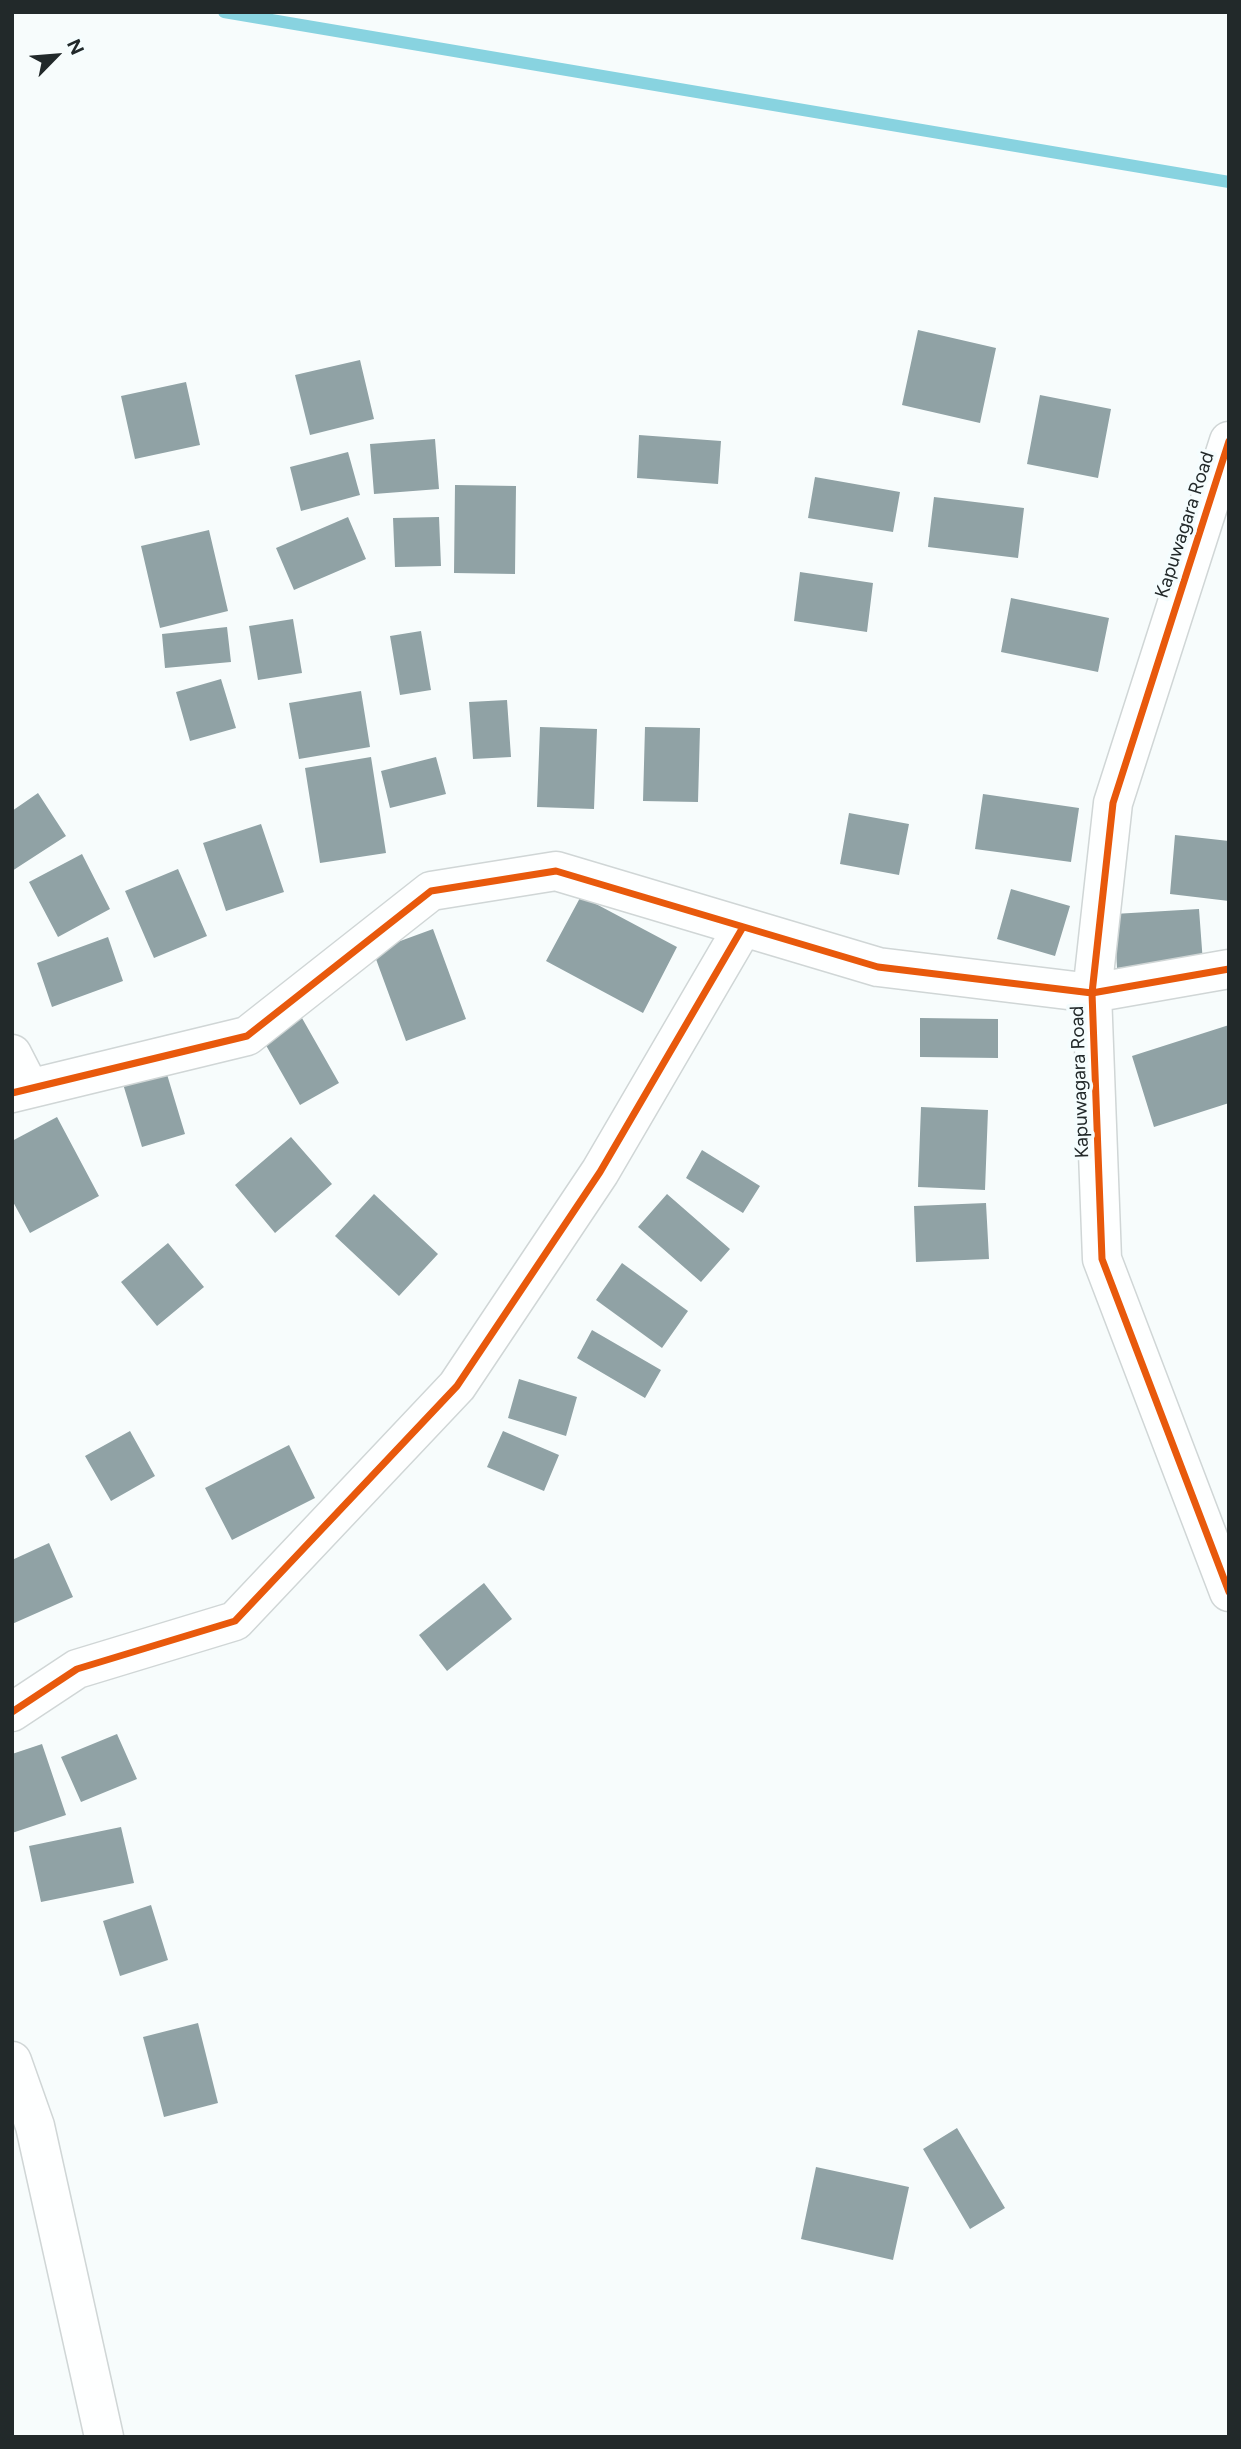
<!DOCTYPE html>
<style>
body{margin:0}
#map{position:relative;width:1241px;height:2449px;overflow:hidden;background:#f7fcfc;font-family:Figtree,sans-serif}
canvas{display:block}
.frame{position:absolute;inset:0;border:14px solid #22292a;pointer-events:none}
.north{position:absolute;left:21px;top:21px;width:70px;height:70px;-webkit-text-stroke:5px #f5fdfe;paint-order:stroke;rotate:65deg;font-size:19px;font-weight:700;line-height:28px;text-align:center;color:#22292a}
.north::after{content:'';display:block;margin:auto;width:24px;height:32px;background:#22292a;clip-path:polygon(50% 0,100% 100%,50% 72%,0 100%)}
</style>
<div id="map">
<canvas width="1241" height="2449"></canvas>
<div class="frame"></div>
<div class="north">N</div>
</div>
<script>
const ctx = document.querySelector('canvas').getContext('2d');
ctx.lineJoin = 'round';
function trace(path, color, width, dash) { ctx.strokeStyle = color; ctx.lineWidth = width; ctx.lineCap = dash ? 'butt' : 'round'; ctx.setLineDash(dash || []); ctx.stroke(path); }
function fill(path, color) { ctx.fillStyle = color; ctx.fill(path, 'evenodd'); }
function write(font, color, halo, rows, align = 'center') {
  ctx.font = font + ' Figtree,sans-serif'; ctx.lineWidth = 7; ctx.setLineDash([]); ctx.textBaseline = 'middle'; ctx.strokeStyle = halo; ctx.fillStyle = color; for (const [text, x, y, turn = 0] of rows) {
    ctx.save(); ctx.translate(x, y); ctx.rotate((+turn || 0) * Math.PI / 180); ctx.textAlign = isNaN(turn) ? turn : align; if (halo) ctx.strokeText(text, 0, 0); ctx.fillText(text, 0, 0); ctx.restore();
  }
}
const stream = new Path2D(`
 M224,12l1005,170`);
const building = new Path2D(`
 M918,330l78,18 -16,75 -78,-18z
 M360,360l14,59 -64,16 -15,-60z
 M186,382l14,63 -65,14 -14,-63z
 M1040,395l71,14 -13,69 -71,-14z
 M639,435l82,6 -3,43 -81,-6z
 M435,439l4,50 -65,5 -4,-50z
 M348,452l12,43 -59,16 -11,-44z
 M815,477l85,15 -7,40 -85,-14z
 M455,485l61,1 -1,88 -61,-1z
 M934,497l90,11 -6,50 -90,-11z
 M348,517l18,42 -72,31 -18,-42z
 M439,517l2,49 -46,1 -2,-49z
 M209,530l19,81 -68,17 -19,-82z
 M800,572l73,11 -6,49 -73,-11z
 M1011,598l98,20 -11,54 -97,-20z
 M293,619l9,54 -44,7 -9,-54z
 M227,627l4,35 -66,6 -3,-34z
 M421,631l10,59 -31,5 -10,-59z
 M221,679l15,49 -46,13 -14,-49z
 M361,691l9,56 -71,12 -10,-56z
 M507,700l4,57 -38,2 -4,-57z
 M540,727l57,2 -3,80 -57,-2z
 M645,727l55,1 -2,74 -55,-1z
 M371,757l15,96 -66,10 -15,-95z
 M436,757l10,37 -56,14 -9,-37z
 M38,793l28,43 -54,35v-60z
 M983,794l96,14 -8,54 -96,-13z
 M849,813l60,11 -10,51 -59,-11z
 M261,824l23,68 -58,19 -23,-68z
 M1175,835l54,6v60l-59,-7z
 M82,854l28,55 -52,28 -29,-55z
 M178,869l29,67 -53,22 -29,-67z
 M1011,889l59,17 -15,50 -58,-17z
 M581,896l96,51 -34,66 -97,-52z
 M1199,909l4,54 -86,5 -3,-54z
 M433,929l33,90 -60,22 -33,-90z
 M108,937l15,44 -71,26 -15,-44z
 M298,1011l41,72 -39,22 -41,-72z
 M920,1018l78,1v39l-78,-1z
 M1229,1025v78l-75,24 -22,-71z
 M166,1071l19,63 -43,13 -19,-63z
 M921,1107l67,3 -3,80 -67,-3z
 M57,1117l42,79 -69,37 -18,-33v-59z
 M291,1137l41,47 -57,49 -40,-48z
 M702,1150l58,36 -17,27 -57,-35z
 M374,1194l64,60 -39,42 -64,-60z
 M667,1194l63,55 -29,33 -63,-55z
 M986,1203l3,56 -73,3 -2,-56z
 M168,1243l36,44 -47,39 -36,-44z
 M622,1263l66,48 -26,37 -66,-48z
 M592,1330l69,40 -16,28 -68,-40z
 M519,1379l58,18 -11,39 -58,-18z
 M130,1431l25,45 -44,25 -26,-45z
 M503,1431l56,24 -15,36 -57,-24z
 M289,1445l26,53 -83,42 -27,-52z
 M49,1543l24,54 -61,27v-64z
 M484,1583l28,36 -65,52 -28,-36z
 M117,1734l20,45 -56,23 -20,-45z
 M42,1744l24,71 -54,18v-79z
 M121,1827l13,56 -93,19 -12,-56z
 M151,1905l17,55 -48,16 -17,-55z
 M198,2023l20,80 -54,14 -21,-80z
 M957,2128l48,80 -35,21 -47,-80z
 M816,2167l93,20 -16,73 -92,-21z`);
const minor = new Path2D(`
 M1229,441l-116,362 -21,190 10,266 127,333
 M12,1054l17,33
 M12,1093l235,-57 184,-145 125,-20 322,96 214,26 137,-24
 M12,1712l65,-43 158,-48 222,-235 143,-214 143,-245
 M12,2061l23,65 69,311`);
const cycleway = new Path2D(`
 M1229,441l-116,362 -21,190 10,266 127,333
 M12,1093l235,-57 184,-145 125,-20 322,96 214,26 137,-24
 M12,1712l65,-43 158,-48 222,-235 143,-214 143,-245`);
const streetNames = [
 ["Kapuwagara Road",1185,525,-72],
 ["Kapuwagara Road",1080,1082,-92]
];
trace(stream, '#88d3e0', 12);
fill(building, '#90a2a5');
trace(minor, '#d0d6d6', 41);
trace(minor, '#feffff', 38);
trace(cycleway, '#e8590c', 7);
write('19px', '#22292a', '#f5fdfe', streetNames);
</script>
